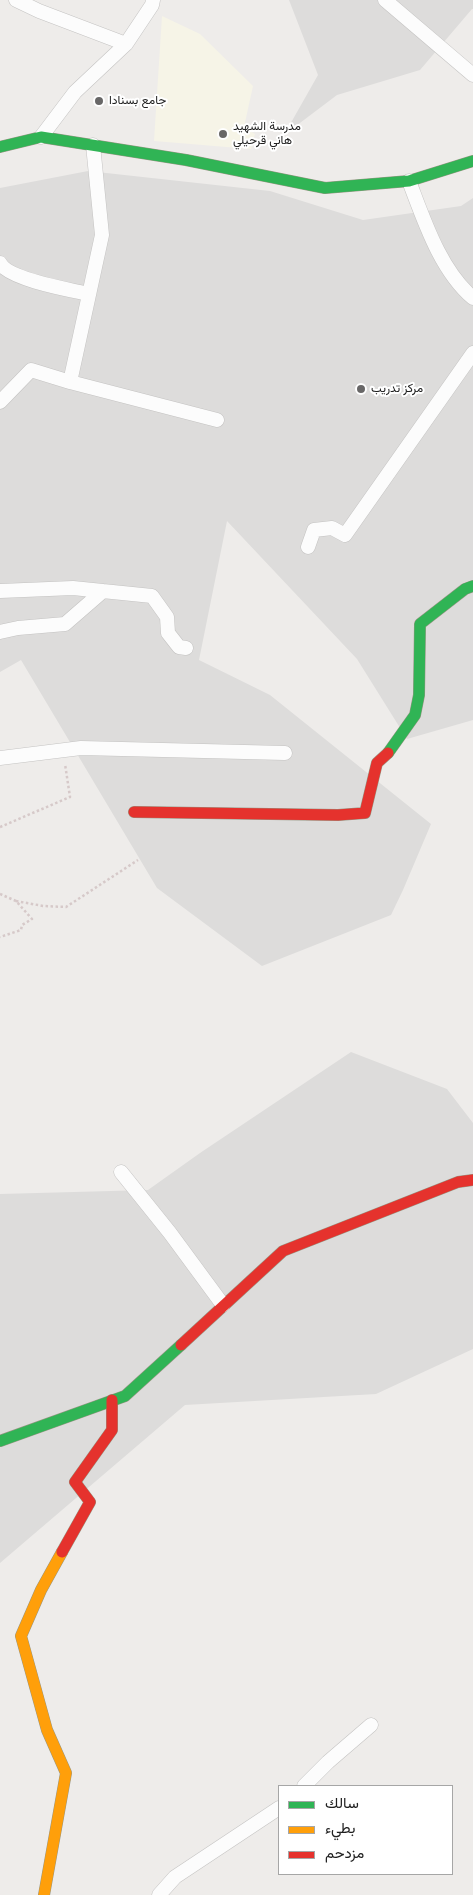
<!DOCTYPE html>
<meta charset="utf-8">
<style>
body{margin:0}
#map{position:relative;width:473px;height:1895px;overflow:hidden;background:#eeecea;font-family:"Fira Sans",Vazirmatn,sans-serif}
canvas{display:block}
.legend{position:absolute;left:278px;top:1785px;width:175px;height:90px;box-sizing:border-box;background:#fff;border:1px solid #a6a6a6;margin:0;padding:6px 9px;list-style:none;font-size:15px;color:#202020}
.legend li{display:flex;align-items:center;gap:10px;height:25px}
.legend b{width:25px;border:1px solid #a6a6a6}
</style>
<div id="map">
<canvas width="473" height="1895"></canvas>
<ul class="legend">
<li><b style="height:6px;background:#30b455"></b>سالك</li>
<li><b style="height:6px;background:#ff9f0a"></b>بطيء</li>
<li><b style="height:6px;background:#e5322d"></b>مزدحم</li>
</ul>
</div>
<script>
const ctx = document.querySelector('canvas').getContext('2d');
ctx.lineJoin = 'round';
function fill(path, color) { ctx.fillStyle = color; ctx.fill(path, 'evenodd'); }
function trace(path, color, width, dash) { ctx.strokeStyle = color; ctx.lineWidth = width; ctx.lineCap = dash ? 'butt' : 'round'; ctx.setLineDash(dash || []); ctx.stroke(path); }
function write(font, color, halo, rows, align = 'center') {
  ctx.font = font + ' "Fira Sans",Vazirmatn,sans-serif'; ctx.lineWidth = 4; ctx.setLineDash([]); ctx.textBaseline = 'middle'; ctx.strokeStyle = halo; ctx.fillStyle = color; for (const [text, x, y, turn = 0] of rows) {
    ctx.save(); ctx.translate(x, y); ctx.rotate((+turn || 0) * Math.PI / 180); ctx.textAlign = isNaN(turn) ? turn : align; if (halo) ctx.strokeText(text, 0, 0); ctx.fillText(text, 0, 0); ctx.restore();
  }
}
const residential = new Path2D(`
 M289,0h184v9h-1l-52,61 -83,25 -53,40 34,-60z
 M88,171l182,20 93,29 98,-14 12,-8v522l-66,19 -50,-80 -130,-138 -28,139 71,35 161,129 -28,66 -12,25 -129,51 -105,-78 -136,-228 -21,12v-484z
 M351,1052l96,37 26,34v226l-97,45 -191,11 -185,158v-369l148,-4 52,-37z`);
const education = new Path2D(`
 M162,16l38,18 53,52 -9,41 11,7 -4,15 -97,-8z`);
const path = new Path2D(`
 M0,827l70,-30 -5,-33
 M0,894l16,7 16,18 -10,6 -1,5 -21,7
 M16,901l27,5 23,1 72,-47`);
const street = new Path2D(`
 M16,0l23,11 87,33
 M385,0l88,75
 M41,137l34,-45 51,-48 26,-39 1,-5
 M93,145l9,90 -32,147 147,38
 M409,181c15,39 31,89 64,117
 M0,263c8,16 70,27 89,31
 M0,402l31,-32 39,12
 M308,547l6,-17 18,-2 13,7 128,-182
 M0,591l73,-3 79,8 15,21 1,16 11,14 7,1
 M0,632l18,-4 47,-4 38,-33
 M0,758l81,-10 204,5
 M121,1172l49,61 53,72
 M304,1786l24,-24 43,-37
 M159,1895l16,-18 104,-69`);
const fast = new Path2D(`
 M0,147l41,-10 145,23 139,28 84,-7 64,-20
 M388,753l27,-38 4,-20 1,-71 45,-35 8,-3
 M0,1441l125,-45 56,-51`);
const slow = new Path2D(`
 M44,1895l22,-122 -19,-43 -26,-94 20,-46 21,-38`);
const jam = new Path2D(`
 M134,812l204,3 27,-2 12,-50 11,-10
 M181,1345l102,-94 175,-69 15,-2
 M62,1552l28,-50 -15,-20 37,-52v-30`);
const markers = [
 [99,101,5,"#686767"],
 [223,134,5,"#686767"],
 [361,389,5,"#686767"]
];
const poiNames = [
 ["جامع بسنادا",109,101],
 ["مدرسة الشهيد",233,127],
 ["هاني قرحيلي",233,141],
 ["مركز تدريب",371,389]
];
fill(residential, '#dddcdb');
fill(education, '#f6f4e7');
trace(street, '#c4c3c2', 15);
trace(fast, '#979683', 12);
trace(slow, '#979683', 12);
trace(jam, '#979683', 12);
trace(path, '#d6c9c9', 2.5, [2.5, 2.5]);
trace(street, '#fcfcfc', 14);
trace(fast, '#30b455', 11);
trace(slow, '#ff9f0a', 11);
trace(jam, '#e5322d', 11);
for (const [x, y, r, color] of markers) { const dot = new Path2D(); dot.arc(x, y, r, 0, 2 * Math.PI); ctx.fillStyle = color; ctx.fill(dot); trace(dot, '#fff', 2); }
write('12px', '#202020', '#fff', poiNames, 'left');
</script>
